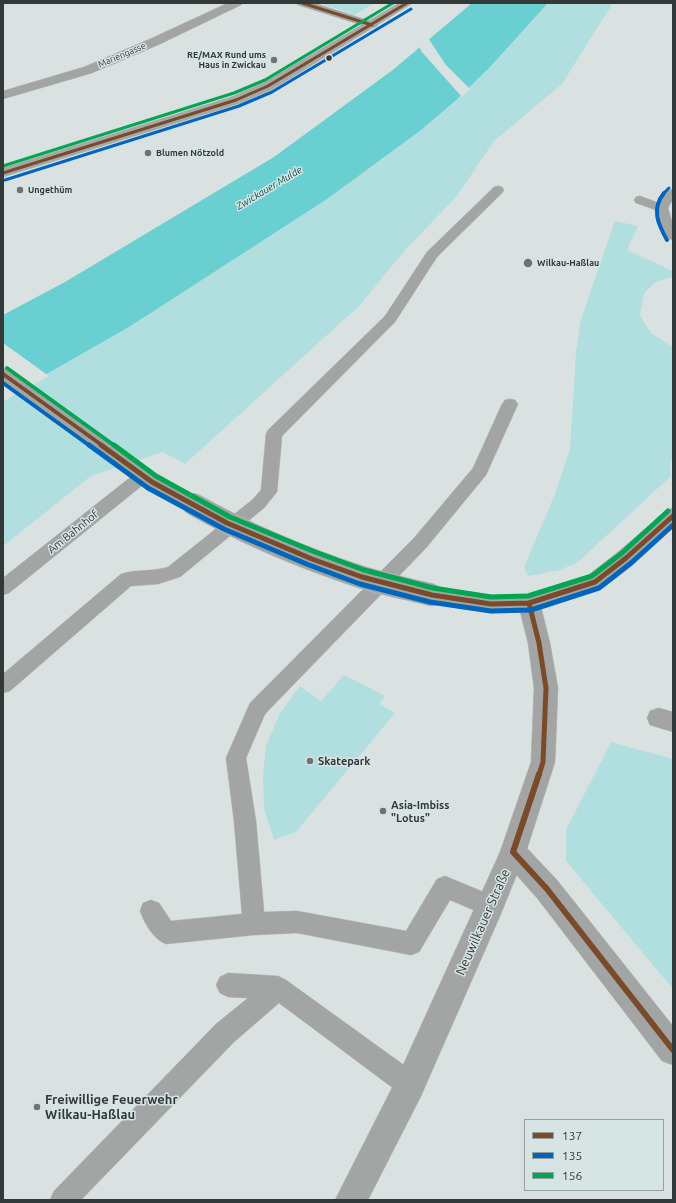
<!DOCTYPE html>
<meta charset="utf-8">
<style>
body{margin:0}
#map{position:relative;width:676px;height:1203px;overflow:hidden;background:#dae1e1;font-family:Ubuntu,sans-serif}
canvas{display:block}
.frame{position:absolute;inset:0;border:4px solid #333838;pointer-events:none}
.legend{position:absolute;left:524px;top:1119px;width:140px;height:72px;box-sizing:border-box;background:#d7e4e4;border:1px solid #959f9f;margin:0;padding:5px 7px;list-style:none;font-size:12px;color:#333838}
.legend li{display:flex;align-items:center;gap:8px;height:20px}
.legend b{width:20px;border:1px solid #959f9f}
</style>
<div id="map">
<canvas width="676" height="1203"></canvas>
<div class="frame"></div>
<ul class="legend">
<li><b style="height:5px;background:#7a4b2a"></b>137</li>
<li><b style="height:5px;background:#0065bd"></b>135</li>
<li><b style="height:5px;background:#00a651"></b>156</li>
</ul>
</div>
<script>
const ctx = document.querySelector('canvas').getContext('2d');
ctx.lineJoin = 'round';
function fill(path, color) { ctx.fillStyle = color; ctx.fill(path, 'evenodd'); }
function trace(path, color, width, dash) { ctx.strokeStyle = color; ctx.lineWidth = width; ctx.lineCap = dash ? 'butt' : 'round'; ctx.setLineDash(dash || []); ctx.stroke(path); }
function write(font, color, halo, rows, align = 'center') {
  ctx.font = font + ' Ubuntu,sans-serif'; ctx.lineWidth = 3; ctx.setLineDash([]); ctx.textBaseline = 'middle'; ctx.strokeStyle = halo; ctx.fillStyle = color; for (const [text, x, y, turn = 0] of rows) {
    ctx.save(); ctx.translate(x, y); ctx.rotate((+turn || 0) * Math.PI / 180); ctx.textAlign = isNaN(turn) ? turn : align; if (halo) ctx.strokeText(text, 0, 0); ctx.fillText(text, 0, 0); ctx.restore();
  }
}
const green = new Path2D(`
 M319,3h55l-19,12z
 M548,3h65l-51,81 -68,57 -37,55 -51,53 -47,57 -174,158 -22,-12 -72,24 -88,70v-147l126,-72 362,-261z
 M615,221l23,5 -11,24 46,21v6l-17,5 -12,11 -4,22 11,18 22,14v106l-3,12 1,11 -93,86 -18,8 -31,6 -4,-6v-5l30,-71 15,-45 6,-97 5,-33z
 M344,675l41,21 -5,8 15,9 -99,119 -22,8 -10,-31 -1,-34 3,-29 14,-33 20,-27 21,15z
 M611,742l62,17v230l-107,-128v-31z`);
const water = new Path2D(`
 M472,3h76l-57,63 -36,35 -34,29 -94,69 -198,128 -126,72v-84l62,-33 209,-125 120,-88z`);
const pier = new Path2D(`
 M428,38l18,27 24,24 -8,8 -41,-46 -2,-6z
 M3,343l46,33 -45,25 -1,-1z`);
const service = new Path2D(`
 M498,186l4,1 2,3 -2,3 -65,64 -42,65 -113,114 -5,56 -13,16 -84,69 -22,7 -27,2 -121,105 -7,2v-19l118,-100c15,-5 31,-2 47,-7l84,-67 9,-10 5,-56 2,-4 117,-114 42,-64 67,-65z
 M673,189v10l-5,9 5,17v15l-4,-1 -8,-13 -5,-16 -20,-7 -2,-3 2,-3 4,-1 19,7c3,-7 7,-12 14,-14z
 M510,399l5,1 3,4 -32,71 -60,73 -161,166 -19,44 10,63 8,91 33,-1 109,20 31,-52 8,-3 53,22 3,8 -3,8 -8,3 -40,-17 -31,52 -8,3 -114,-22 -43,2 -88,9c-13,-5 -21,-20 -26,-33l3,-8 8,-3 8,3 12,18 71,-7 -8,-93 -8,-63 24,-55 164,-165 59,-70 29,-64 3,-4z
 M143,470l6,2 2,4 -2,4 -140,113 -6,2v-17l134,-106z
 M228,973l50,3 8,4 133,96 4,9 -4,9 -9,4 -9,-4 -122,-91 -45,39 -153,158h-31l4,-9 162,-167 32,-26 -20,-1 -8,-4 -4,-8 4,-8z`);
const minor = new Path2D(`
 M228,3h15l-2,2 -83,40 -66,28 -89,26v-8l81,-24 66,-28z
 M296,3h18l62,20 2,2 -2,2h-8l-70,-22z
 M659,708l14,4v20l-23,-7 -3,-7 3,-7z
 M513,839l9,4 35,37 116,146v39l-11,-4 -125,-163 -33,-37 -4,-9 4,-9z`);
const tertiary = new Path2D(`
 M529,594l8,3 3,6 10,40 8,45 -3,74 -29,90 -26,64 -79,180 -53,104h-33l64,-126 81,-178 20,-44 31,-90 3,-74 -6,-45 -10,-40 3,-6z`);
const secondary = new Path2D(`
 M3,368l6,2 150,107 41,22 3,5 -3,5 -7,2 -7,-2 -41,-22 -142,-104z
 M673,508v20l-39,36 -31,24 -74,24 -38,1 -59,-9 -8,-3 -3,-6 3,-6 8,-3 59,9 38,-1 58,-18 31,-24 48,-41z`);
const primary = new Path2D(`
 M399,3h14l-140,86 -32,14 -238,74v-9l228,-71 32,-14z`);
const secondaryBridge = new Path2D(`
 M193,504c53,30 110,54 168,73 23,7 47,12 71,18`);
const bus1Far3 = new Path2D(`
 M302,3l70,22
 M3,173l233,-73 32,-14 139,-83`);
const bus1Far2 = new Path2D(`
 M3,374l100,72`);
const bus1Far1 = new Path2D(`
 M101,445l51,37 75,41 85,36 50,18 70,18 59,9 38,-1 66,-21 31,-24 47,-42
 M529,603l10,40 7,45 -3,74 -4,13`);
const bus1 = new Path2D(`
 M539,774l-26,78 34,37 126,161`);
const bus2Far2 = new Path2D(`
 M5,180l234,-74 33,-14 139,-83
 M663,194l6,-6`);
const bus2Far1 = new Path2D(`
 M664,193c-13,16 -6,31 3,47
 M3,383l87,63`);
const bus2 = new Path2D(`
 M89,445l59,43 76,41 85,36 51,19 70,18 61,9 40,-1 68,-22 32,-25 42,-38`);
const bus3Far2 = new Path2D(`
 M3,166l231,-73 31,-13 128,-77`);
const bus3Far1 = new Path2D(`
 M7,368l108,78`);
const bus3 = new Path2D(`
 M114,445l42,31 74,41 85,35 49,18 69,18 58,9 37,-1 64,-20 30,-23 46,-42`);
const markers = [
 [329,58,3.5,"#333838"],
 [274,60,4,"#6d7373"],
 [148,153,4,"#6d7373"],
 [20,190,4,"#6d7373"],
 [528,263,5,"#6d7373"],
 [310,761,4,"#6d7373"],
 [383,811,4,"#6d7373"],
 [37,1107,4,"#6d7373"]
];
const farStreetnames = [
 ["Mariengasse",122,55,-23]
];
const farPoinames = [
 ["RE/MAX Rund ums",266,55,"right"],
 ["Haus in Zwickau",266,65,"right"],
 ["Blumen Nötzold",156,153],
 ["Ungethüm",28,190],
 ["Wilkau-Haßlau",537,263]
];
const farWaternames = [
 ["Zwickauer Mulde",269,188,-31]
];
const streetNames = [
 ["Am Bahnhof",73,532,-39]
];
const poiNames = [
 ["Skatepark",318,761],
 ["Asia-Imbiss",391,805],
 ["\"Lotus\"",391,818]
];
const nearStreetnames = [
 ["Neuwilkauer Straße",483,922,-66]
];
const nearPoinames = [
 ["Freiwillige Feuerwehr",45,1100],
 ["Wilkau-Haßlau",45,1115]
];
fill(green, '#b1dfdf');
fill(water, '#6acfd0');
fill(pier, '#dae1e1');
trace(service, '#b9bebe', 1);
trace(minor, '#b9bebe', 1);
trace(tertiary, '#b9bebe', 1);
trace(secondary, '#b9bebe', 1);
trace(primary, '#b9bebe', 1);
fill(service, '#a3a5a5');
fill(minor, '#a3a5a5');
fill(tertiary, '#a3a5a5');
fill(secondary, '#a1a5a5');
fill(primary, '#a3a8a8');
trace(secondaryBridge, '#b9bebe', 23, []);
trace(secondaryBridge, '#a1a5a5', 22);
trace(bus1Far3, '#7a4b2a', 3);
trace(bus1Far2, '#7a4b2a', 4);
trace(bus1Far1, '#7a4b2a', 5);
trace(bus1, '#7a4b2a', 6);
trace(bus2Far2, '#0065bd', 3);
trace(bus2Far1, '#0065bd', 4);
trace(bus2, '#0065bd', 5);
trace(bus3Far2, '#00a651', 3);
trace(bus3Far1, '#00a651', 4);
trace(bus3, '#00a651', 5);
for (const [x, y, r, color] of markers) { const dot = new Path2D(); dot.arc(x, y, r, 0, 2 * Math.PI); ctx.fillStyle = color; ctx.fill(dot); trace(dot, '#d7e4e4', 1.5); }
write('9px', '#333838', '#d7e4e4', farStreetnames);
write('bold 9px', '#333838', '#d7e4e4', farPoinames, 'left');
write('italic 10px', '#0e4b4c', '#d7e4e4', farWaternames);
write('11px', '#333838', '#d7e4e4', streetNames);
write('bold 11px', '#333838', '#d7e4e4', poiNames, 'left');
write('13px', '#333838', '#d7e4e4', nearStreetnames);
write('bold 13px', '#333838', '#d7e4e4', nearPoinames, 'left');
</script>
